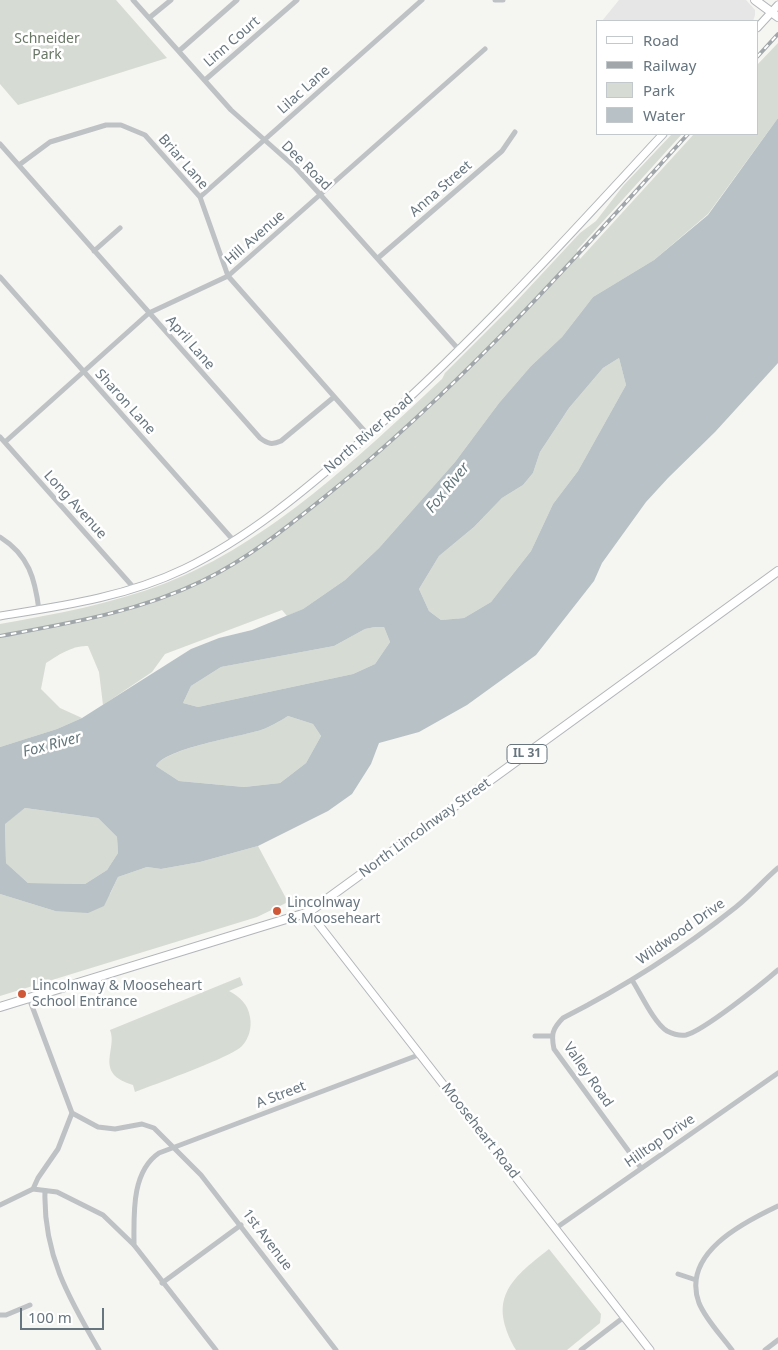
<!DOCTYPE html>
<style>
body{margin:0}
#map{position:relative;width:778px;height:1350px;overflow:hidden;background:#f5f5f2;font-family:"Noto Sans",sans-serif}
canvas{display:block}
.legend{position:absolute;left:596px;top:20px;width:162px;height:115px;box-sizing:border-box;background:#fff;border:1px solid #c2c8cc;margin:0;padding:6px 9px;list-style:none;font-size:15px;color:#67757f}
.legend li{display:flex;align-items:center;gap:10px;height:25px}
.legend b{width:25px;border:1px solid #c2c8cc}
.scale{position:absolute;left:20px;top:1308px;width:84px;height:22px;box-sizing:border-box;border:2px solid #67757f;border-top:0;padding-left:6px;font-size:15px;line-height:18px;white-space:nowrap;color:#67757f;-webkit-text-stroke:4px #fff;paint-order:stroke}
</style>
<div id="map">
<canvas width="778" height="1350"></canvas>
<ul class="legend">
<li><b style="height:6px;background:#fff"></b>Road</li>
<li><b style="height:6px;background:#a0a6aa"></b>Railway</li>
<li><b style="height:14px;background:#d6dbd3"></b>Park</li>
<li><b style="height:14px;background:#b8c1c5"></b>Water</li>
</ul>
<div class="scale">100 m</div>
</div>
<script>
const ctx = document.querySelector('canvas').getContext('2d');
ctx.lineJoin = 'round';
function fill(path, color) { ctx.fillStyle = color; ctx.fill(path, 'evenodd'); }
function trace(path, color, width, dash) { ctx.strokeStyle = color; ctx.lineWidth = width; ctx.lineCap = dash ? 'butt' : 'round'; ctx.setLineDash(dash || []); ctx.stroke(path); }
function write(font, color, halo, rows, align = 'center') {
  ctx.font = font + ' "Noto Sans",sans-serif'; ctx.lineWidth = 5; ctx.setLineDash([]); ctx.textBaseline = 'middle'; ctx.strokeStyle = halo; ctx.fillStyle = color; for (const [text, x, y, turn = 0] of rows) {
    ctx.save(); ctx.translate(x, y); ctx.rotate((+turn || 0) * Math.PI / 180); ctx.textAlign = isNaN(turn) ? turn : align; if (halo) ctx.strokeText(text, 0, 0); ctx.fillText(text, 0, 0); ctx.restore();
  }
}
const built = new Path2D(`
 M619,0h127l9,10v5l-2,6h-151z`);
const green = new Path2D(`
 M0,0h116l51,58 -149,47 -18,-21z
 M778,43v75l-70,96 -54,46 -61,37 -31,40 -31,29 -32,37 -44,59 -76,86 -34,32 -42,29 -16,7 -5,-6 -117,44 -13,18 -49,33 -4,-33 -11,-26c-15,-1 -30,9 -42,17l-5,26 19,19 22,10 -25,11 -57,18v-123c56,-10 112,-20 166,-41 103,-40 196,-129 276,-204l3,-6 68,-68 67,-72 16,-12 27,-35 49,-52h10l-105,116 3,9 114,-125h63v-69z
 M619,358l7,27 -48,86 -25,33 -22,47 -40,51 -27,16 -23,2 -12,-9 -10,-22 20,-33 35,-29 28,-29 21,-13 10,-12 7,-21 29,-44 34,-40z
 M375,627h9l6,15 -15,22 -22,10 -155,33 -15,-4 8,-17 30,-19 113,-21 31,-17z
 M288,716l25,8 8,12 -15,27 -26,20 -36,4 -65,-6 -23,-15c11,-18 82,-29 105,-36 9,-3 19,-9 27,-14z
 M25,808l73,10 19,19 1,16 -11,17 -22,14 -57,-1 -22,-20 -1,-40z
 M258,846l30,56 -31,15 -257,79v-102l55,17 55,-17 8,-17 29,-10 14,2 39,-7z
 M240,977l3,8 -14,6c11,6 19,13 21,26 2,11 -1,21 -8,29 -10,11 -89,39 -107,46l-2,-7c-40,-12 -15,-35 -23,-55z
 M549,1249l52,65 -1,9 -33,27h-51c-29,-50 -7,-70 33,-101z`);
const water = new Path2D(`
 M778,118v245l-63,69 -47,46 -22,24 -44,61 -8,18 -58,74 -69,50 -48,27 -40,11 -8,21 -19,30 -24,17 -70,35 -58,16 -39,7 -14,-2 -29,10 -14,29 -16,7 -33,-2 -55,-17v-147l57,-18 25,-11 109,-69 28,-11 33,-8 51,-21 42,-29 34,-32 76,-86 44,-59 32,-37 31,-29 31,-40 61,-37 54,-45zM619,358l7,27 -48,86 -25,33 -22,47 -40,51 -27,16 -23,2 -12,-9 -10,-22 20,-33 35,-29 28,-29 21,-13 10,-12 7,-21 29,-44 34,-40zM375,627h9l6,15 -15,22 -22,10 -155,33 -15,-4 8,-17 30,-19 113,-21 31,-17zM288,716l25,8 8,12 -15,27 -26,20 -36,4 -65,-6 -23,-15c10,-18 83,-29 105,-36 9,-3 19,-9 27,-14zM25,808l73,10 19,19 1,16 -11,17 -22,14 -57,-1 -22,-20 -1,-39z`);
const minor = new Path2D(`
 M133,0l98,110 64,57 22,24 143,160
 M495,0h8
 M149,18l22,-18
 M179,51l58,-51
 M205,80l92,-80
 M0,144l260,294c8,6 12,7 21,3l53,-44
 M19,165l31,-23 56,-17h15l24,10 55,62 28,79 140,159
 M200,197l222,-197
 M94,251l26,-23
 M378,258l124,-107 13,-19
 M0,277l234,264
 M0,437l134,151
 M5,442l144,-129 79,-37 257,-227
 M0,537c29,18 35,42 39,73
 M632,980c9,14 22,43 35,51 6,3 13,5 19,4 17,-4 76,-51 92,-65
 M29,998l43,115
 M535,1036h16
 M72,1113l26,14 17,2 27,-5 12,4 47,47 135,175
 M641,1168l-87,-119c-3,-14 -2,-20 9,-31 61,-31 119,-68 173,-111 15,-12 27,-26 42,-39
 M33,1189l24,3 46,23 31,30 82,105
 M33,1189l5,-11 20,-29 14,-36
 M45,1191c-2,62 23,106 54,159
 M0,1205l33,-16
 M556,1228l222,-155
 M134,1245c0,-30 -3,-73 25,-92l262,-99
 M678,1274l18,6
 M162,1283l79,-58
 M0,1315h6l24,-10
 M581,1350l43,-33
 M732,1350c-11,-15 -26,-30 -33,-47 -18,-49 43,-80 79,-97
 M765,1350l13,-10`);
const secondary = new Path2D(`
 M757,28l21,-23
 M0,616c62,-10 126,-19 184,-47 64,-31 120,-78 174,-125 110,-96 206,-203 305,-310
 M309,912l341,438`);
const primary = new Path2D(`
 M755,0l23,17
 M0,1007l309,-95 469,-341`);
const rail = new Path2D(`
 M757,57l21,-23
 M0,636c70,-13 138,-24 202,-55 48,-23 89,-57 130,-90 131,-106 242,-232 356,-357`);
const markers = [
 [277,911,5,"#ce5838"],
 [22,994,5,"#ce5838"]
];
const shields = [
 [527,754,40]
];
const shieldNames = [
 ["IL 31",527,754]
];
const parkNames = [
 ["Schneider",47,39],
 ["Park",47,55]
];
const streetNames = [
 ["Linn Court",232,42,-41],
 ["Lilac Lane",304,90,-42],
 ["Briar Lane",183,162,49],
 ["Dee Road",306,166,45],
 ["Anna Street",441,189,-41],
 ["Hill Avenue",255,238,-41],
 ["April Lane",190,343,49],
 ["Sharon Lane",125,402,48],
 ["North River Road",369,434,-41],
 ["Long Avenue",75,505,48],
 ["North Lincolnway Street",425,828,-36],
 ["Wildwood Drive",681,932,-35],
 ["Valley Road",588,1075,55],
 ["A Street",281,1095,-21],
 ["Mooseheart Road",480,1131,52],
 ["Hilltop Drive",660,1141,-35],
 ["1st Avenue",267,1240,53]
];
const poiNames = [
 ["Lincolnway",287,903],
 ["& Mooseheart",287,919],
 ["Lincolnway & Mooseheart",32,986],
 ["School Entrance",32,1002]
];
const waterNames = [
 ["Fox River",448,488,-51],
 ["Fox River",52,745,-15]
];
fill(built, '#e5e6e5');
fill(green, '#d6dbd3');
fill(water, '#b8c1c5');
trace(secondary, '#b1b6b9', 9);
trace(primary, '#b2b6b9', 10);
trace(minor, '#bec2c5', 5);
trace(secondary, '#fff', 7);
trace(primary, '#fff', 8);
trace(rail, '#a0a6aa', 4);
trace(rail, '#fff', 2, [5.5]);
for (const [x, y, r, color] of markers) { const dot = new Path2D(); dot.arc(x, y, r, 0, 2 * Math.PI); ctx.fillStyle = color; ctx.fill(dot); trace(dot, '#fff', 2); }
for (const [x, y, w] of shields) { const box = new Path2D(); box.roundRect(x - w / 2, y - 9.5, w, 19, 4); ctx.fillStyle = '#fff'; ctx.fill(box); trace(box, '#67757f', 1); }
write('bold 12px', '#67757f', null, shieldNames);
write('14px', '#697765', '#fff', parkNames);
write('14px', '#67757f', '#fff', streetNames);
write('14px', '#67757f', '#fff', poiNames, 'left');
write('italic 15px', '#63767c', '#fff', waterNames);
</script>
